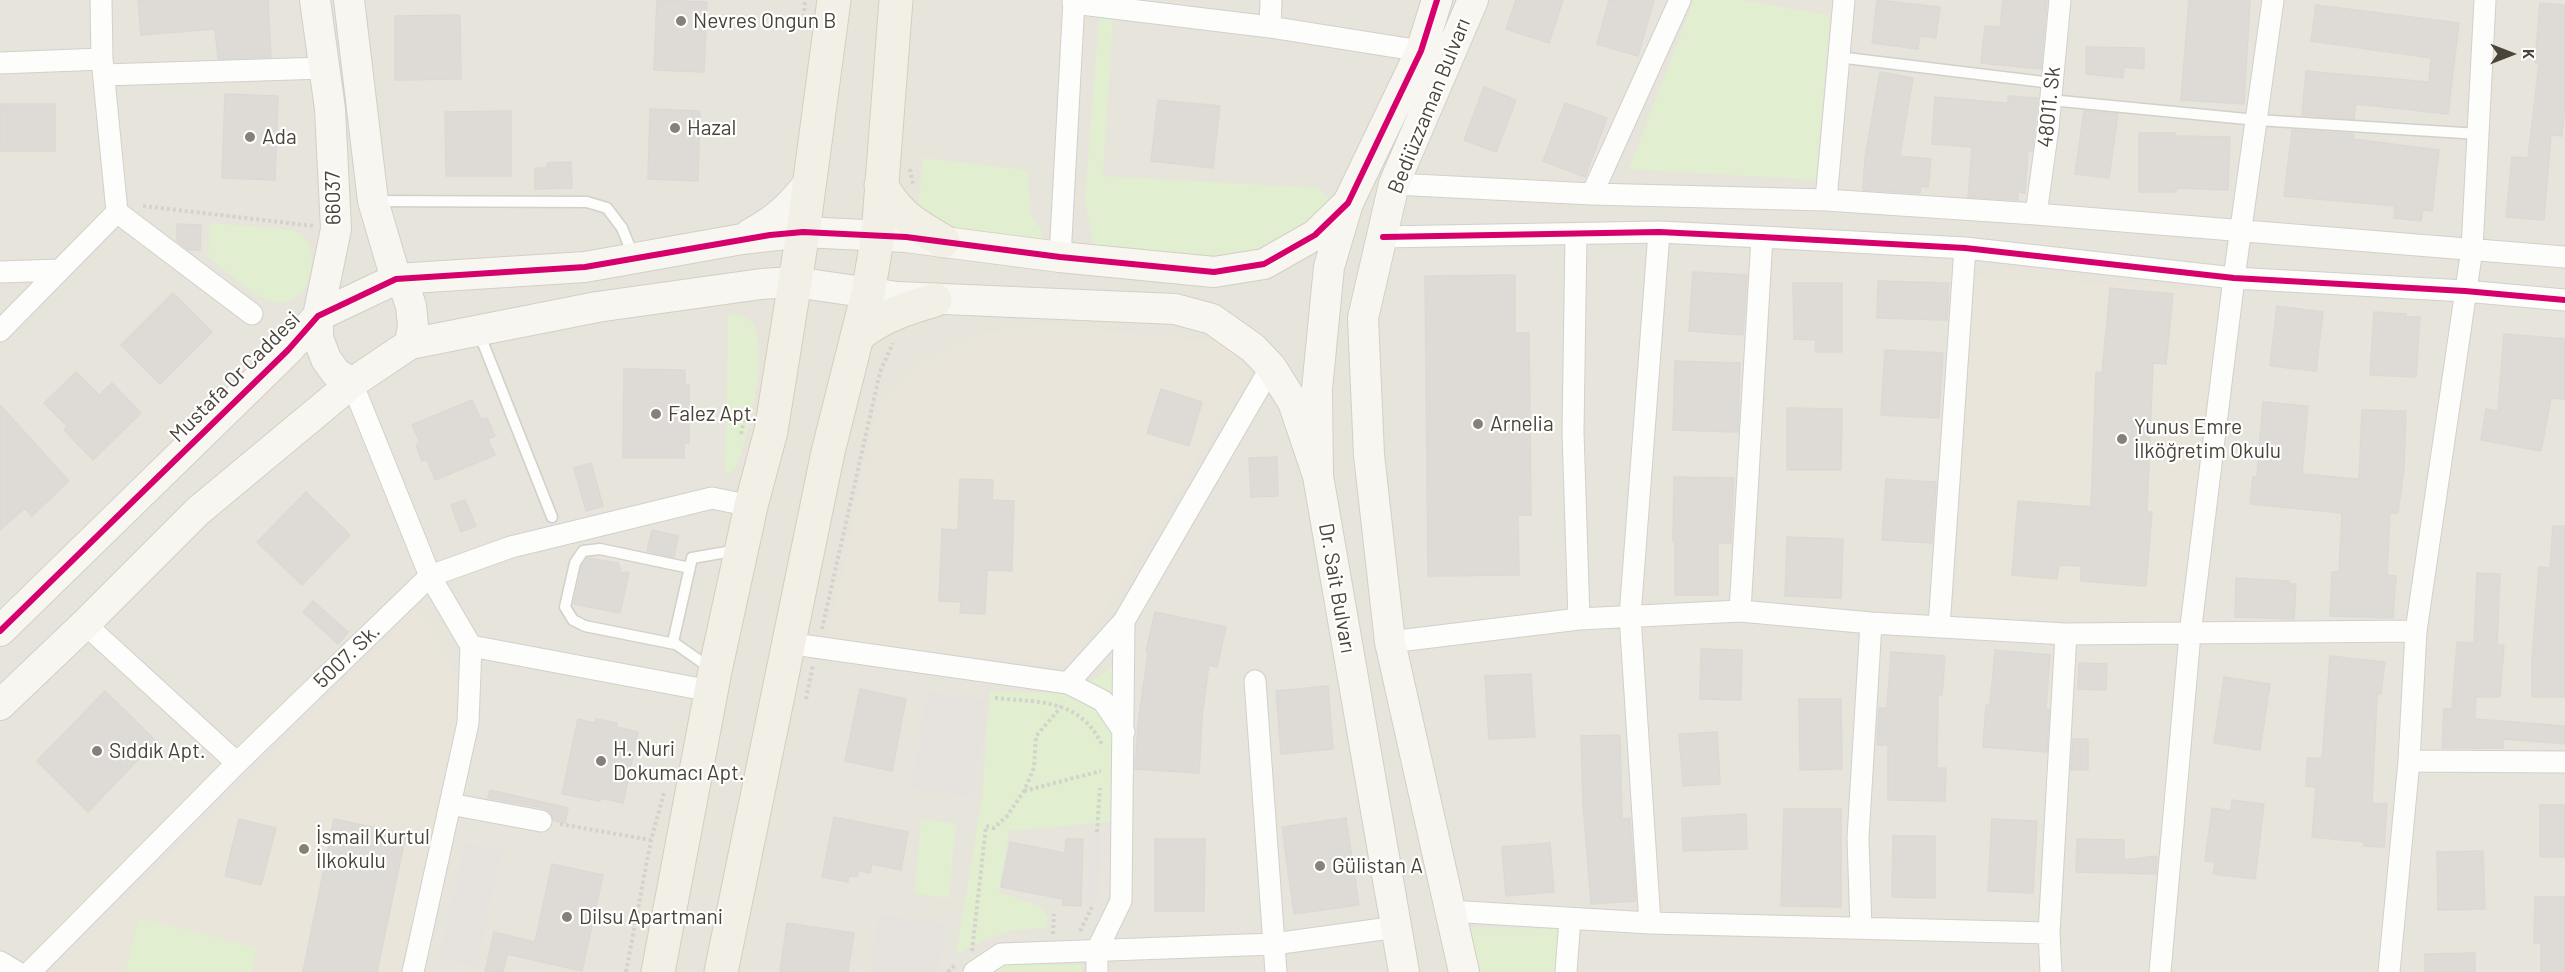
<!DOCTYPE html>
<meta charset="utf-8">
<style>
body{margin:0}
#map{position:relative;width:2565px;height:972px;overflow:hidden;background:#f4f2ee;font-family:Barlow,sans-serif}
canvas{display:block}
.north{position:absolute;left:2481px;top:24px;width:60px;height:60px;-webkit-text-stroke:4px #fff;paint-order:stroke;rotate:90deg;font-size:16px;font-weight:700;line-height:24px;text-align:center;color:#4b4439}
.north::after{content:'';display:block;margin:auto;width:21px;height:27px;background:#4b4439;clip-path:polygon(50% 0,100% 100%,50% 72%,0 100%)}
</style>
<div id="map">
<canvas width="2565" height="972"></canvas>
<div class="north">K</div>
</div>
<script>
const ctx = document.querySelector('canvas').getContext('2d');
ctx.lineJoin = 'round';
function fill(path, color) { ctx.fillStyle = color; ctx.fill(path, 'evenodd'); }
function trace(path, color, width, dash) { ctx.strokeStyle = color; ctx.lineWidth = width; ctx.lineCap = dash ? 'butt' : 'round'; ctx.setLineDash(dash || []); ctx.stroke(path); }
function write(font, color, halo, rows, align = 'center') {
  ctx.font = font + ' Barlow,sans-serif'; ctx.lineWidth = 4.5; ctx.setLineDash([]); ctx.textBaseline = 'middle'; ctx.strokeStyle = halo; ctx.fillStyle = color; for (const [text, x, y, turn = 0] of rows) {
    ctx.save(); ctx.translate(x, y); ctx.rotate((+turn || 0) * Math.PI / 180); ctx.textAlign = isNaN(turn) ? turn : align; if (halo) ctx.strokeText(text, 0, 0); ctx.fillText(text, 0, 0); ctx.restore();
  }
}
const residential = new Path2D(`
 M0,0h2565v972h-2565z`);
const education = new Path2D(`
 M1972,277l249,13 -38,317 -12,15 -217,-6z
 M1041,324l177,18 37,24 -184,299 -244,-22 53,-246 36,-31 63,-32z
 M417,610l13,12 18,36 11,33 -2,37 -55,244h-344v-3z`);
const green = new Path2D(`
 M1694,0h48l88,15 -14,165 -187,-11z
 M1099,18h14l-10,158 216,12 13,16c-20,18 -43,37 -68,49 -41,19 -125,0 -170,-5l-9,-48z
 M923,158l104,12 4,45 12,17 -1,11 -74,-9 -50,-26z
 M210,223l84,7c5,4 14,10 16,17 7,28 -8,64 -41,54 -15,-5 -47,-34 -61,-44z
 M728,315h14l12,9c2,9 4,19 5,28 2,28 -13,94 -25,119l-9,3z
 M1113,666l1,34 -24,-18z
 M990,691l79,3 26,12 22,33 -6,83 -102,9 -10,61 41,14 8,10 -1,12 -34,2 -29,10 -28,14 26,-157z
 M921,820l35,3 -7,75 -34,-4z
 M139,918l118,30 -6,24h-126z
 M1471,928l90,1 -3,43h-80z
 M1004,965h78v7h-90z`);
const parking = new Path2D(`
 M927,691l62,10 -17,97 -61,-10z
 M1090,832h12l-4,74 -12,-1z
 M465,843l37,8 -25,116 -38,-8z
 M879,914l66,9 -7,49h-68z`);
const building = new Path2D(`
 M138,0h130l3,57 -53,2 -3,-30 -74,6z
 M657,0l50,2 -3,70 -50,-2z
 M1516,0h47l-14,43 -43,-14z
 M1609,0h45l-16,56 -41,-12z
 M1877,0l63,7 -4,31 -16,-2 -2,13 -46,-6z
 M2003,0h44l-6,69 -60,-6 4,-37 15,1z
 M2189,0h61l-6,104 -63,-4z
 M2540,3l25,2v97l-3,34 -11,-1 -7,85 -38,-3 6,-60 16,1 11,-95h-4z
 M2316,5l143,18 -11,91 -92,-10 -2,15 -52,-4 4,-44 123,11 2,-24 -120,-17z
 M460,15l1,64 -66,1v-64z
 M2086,47l58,1v21l-20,-2 -1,11 -37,-4z
 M1880,72l33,6 -13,78 31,3 -3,28 -7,-1 -1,7 -57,-3 2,-32z
 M1484,87l32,13 -20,52 -32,-12z
 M225,94l53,2 -3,84 -53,-2z
 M2008,96l30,2 -6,53 -4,-1 -3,43 -7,-1v8l-50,-3 4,-50 -40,-3 3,-47 73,6z
 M1158,100l62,6 -7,62 -62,-7z
 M1565,103l42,15 -22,59 -42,-16z
 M0,104h55v47h-55z
 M650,109l50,2 -2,70 -50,-2z
 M511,111v65h-65l-1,-64z
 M2084,111l34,3 -9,64 -34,-4z
 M2292,130l61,4v5l86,11 -7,61 -9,-1 -2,11 -27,-3 1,-12 -111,-10z
 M2139,133h36v3l55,1 -2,53 -52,-2v4h-37z
 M571,162l1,26 -37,1v-21h12v-5z
 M177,224l24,1 -1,25h-12l-11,-9z
 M1693,272l54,3 -4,60 -54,-4z
 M1515,275v58h14l2,182h-13l1,60 -91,1 -3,-300z
 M1878,281l71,2 -2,37 -70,-2z
 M1793,283h49v69h-27l1,-12 -22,-1z
 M2110,288l63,6 -7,70 -13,-1 -6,149h5l-6,74 -65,-5v-15l-22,-1 -2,14 -45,-4 6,-74 73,6 5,-135 6,1z
 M173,293l39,39 -52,52 -39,-39z
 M2277,306l46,6 -7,59 -46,-5z
 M2374,312l32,2v3h14l-4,60 -46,-2z
 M2504,334l61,5v60l-14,-1 -10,53 -60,-11 5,-31 12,2z
 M1885,350l58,3 -4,65 -58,-3z
 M1675,361l65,2 -2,69 -65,-2z
 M624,369l61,1v15h4v58h-5v15h-61z
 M76,372l23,23 13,-12 29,30 -48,47 -29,-30 3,-4 -23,-23z
 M1161,389l41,13 -13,44 -42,-13z
 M472,400l9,20 6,-2 8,18 -7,3 7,16 -60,25 -8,-21 -5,2 -6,-16 4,-2 -8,-18z
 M2263,402l45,4 -6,68 57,5 3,-69 44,1 -2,57 -6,45h-8l-3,62 9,1 -3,42 -63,-2 2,-44h7l3,-59 -92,-9 3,-27h4z
 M0,405l69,76 -37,35 -7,-8 -25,22z
 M1787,408l55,1 -1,61h-54z
 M1277,457l1,39 -27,1 -2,-39z
 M591,463l12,43 -17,5 -12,-43z
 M1674,477l60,1 -3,65h-13v52h-43v-53h-2z
 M960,479l33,1 -1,20 22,1 -2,70 -25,-1 -2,44 -25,-1 1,-11 -22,-1 3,-72 16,1z
 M1886,479l50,3 -4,61 -50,-3z
 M306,492l44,43 -48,50 -45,-43z
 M465,500l11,26 -15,6 -10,-27z
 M2553,526h12v171h-33v-38l7,-92 11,1z
 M652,530l26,6 -4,21 -27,-6z
 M1787,537l56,2 -2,59 -56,-2z
 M587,558l31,5 3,10 8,-1 -9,41 -46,-9 8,-38z
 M2477,573l23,1 -3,71h7l-4,52h-24l-1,22 90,7v18l-62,-5v9h-61l2,-39h8l5,-67 17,1z
 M2236,578l53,3v3h7l-2,35 -59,-2z
 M313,601l35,31 -10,12 -35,-32z
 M1155,612l71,15 -9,40 -8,-2 -7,51 -3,57 -64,-4 3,-44 10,-73h-2z
 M1701,649l41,1 -1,50 -41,-1z
 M1995,650l55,5 -4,54 3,1 -2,42 -64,-5 3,-42h4z
 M1891,652l54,4 -3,39h-4l-1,73h9l-1,33 -57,-1v-55h-11l2,-37h8z
 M2330,656l55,6 -4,32h-4l-5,109 15,1 -3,43 -20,-1v-4l-52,-5 4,-50 -10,-1 1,-28h15z
 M2079,663l28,1 -1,26 -28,-1z
 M1531,674l4,63 -46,2 -4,-63z
 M2224,677l46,7 -10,66 -46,-7z
 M1328,686l5,63 -52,5 -5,-63z
 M860,689l46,10 -14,72 -47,-10z
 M105,691l51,50 -68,71 -51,-51z
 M1799,699h42l1,70 -42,1z
 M578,719l17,4 1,-4 21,4 -1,4 22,5 -15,71 -22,-5 -1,3 -38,-7z
 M1717,732l3,52 -37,2 -4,-52z
 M1620,735l2,84 8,-1 6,83 -45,3 -8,-100 -2,-68z
 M2073,739h15v31h-17z
 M490,790l78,18 -3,15 -12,-3 -3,-8 -7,-4 -55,-10z
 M2232,800l32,4 -9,75 -42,-5 2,-12 -10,-1 7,-53 19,3z
 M2540,805h25v52h-25z
 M1784,809h57v98l-60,-1z
 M1746,814l1,35 -64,2 -1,-33z
 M834,817l74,15 -7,38 -29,-6 -2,9 -11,-2 -2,6 -8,-1 -1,6 -26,-5z
 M1346,818l13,87 -65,9 -12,-87z
 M239,819l37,9 -15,57 -36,-9z
 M334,819l72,15 -29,138h-74z
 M1992,819l45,2 -4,72 -45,-2z
 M1893,836h42v62l-43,-1z
 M1066,839h17l-2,67 -18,-1v-6l-62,-12 9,-45 55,11z
 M1155,839h50l-1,72h-49z
 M2077,839l47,1v20l33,-4 -1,18 -80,-2z
 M1550,843l4,49 -48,4 -4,-49z
 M2483,851l2,58 -47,1 -1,-58z
 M552,864l51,11 -21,96 -75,-17 -4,18h-18l9,-40 41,10z
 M2535,897h30v75h-24v-29h-7z
 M787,923l67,10 -6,39h-68z
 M2475,953v19h-50v-18z`);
const path = new Path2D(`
 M803,23l2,-23
 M910,169l3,16
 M143,206l171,20
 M741,434l5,-22
 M822,629l58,-257 13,-29
 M995,698c43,4 86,1 107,47
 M806,699l7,-34
 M1024,791l77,-20
 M560,824l91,16
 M1097,832l3,-44
 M1080,931l12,-24
 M1053,934l1,-20
 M972,951l14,-125 8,2 13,-12 17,-25 10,-23 2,-32 26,-30
 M626,972l25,-132 13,-47
 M948,972l8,-8`);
const lane = new Path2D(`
 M1838,57l214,26
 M2050,100l207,20 222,14
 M375,201l212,1 20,6 15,20 11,27
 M479,333l73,184
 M675,644l-90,-18 -12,-6 -8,-13 10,-44 8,-12 17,-2 90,19
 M710,668l-37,-26 19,-84 46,-8`);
const street = new Path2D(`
 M1073,3l197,24 151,24
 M1270,27l1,-27
 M0,63l102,-4
 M104,75l220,-7
 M1394,184l198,10 234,6 210,14 529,43
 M1592,194l88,-194
 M1826,200l18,-200
 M117,212l135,102
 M2036,214l12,-86 12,-128
 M1576,234l-3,198 6,187
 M1383,237l276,-5 103,5 203,11 269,30 231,13 100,9
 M1060,257l14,-257
 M0,272l60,-2
 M0,331l117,-119 -15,-153 -1,-59
 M352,383l78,193 41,70 -3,77 -55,249
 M1740,611l22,-374
 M85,624l152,139
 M1939,627l26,-379
 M1390,642l189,-23 161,-8 131,12 195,11 350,-3
 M787,643l281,40 35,18 21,31
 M471,646l240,45
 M1255,681l21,291
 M1068,683l56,-62 147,-254
 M2409,761l156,1
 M450,804l91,17
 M1449,911l201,12 399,10
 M1650,923l-20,-307 29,-384
 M1861,928l-3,-90 13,-215
 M0,962l17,10
 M30,972l207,-209 193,-187 81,-29 201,-49 39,8
 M974,972l27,-18 273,-10 123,-17
 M1097,972v-22l24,-49 3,-280
 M1566,972l4,-53
 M2051,972l-2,-39 17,-299
 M2160,972l30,-338 44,-356 39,-278
 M2389,972l20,-211 7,-130 56,-382 13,-249`);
const secondary = new Path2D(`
 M315,0l15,109 6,120 -18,87v22l8,21 10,14 16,10
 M349,0l24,201 23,78 10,12 5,15 2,20 -3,18
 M750,234c25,-13 41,-28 58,-50
 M0,631l288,-281 30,-34 78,-37 189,-12 157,-28 61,-7 103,5 154,20 154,15 50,-8 51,-29 33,-32
 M0,705l85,-81 113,-113 154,-128 58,-39 187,-37 164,-23 33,-2 104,15 277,12 37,10 41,29 18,19 22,35 25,74
 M1404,972l-86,-496 -1,-87 12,-122 19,-64 73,-152 16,-51
 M1464,972l-74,-330 -21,-187 -6,-137 31,-134 79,-184`);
const primary = new Path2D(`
 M881,185c18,31 32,38 62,56
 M860,334c22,-18 48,-26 75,-34
 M658,972l57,-301 36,-165 20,-75 32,-199 31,-232
 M721,972l107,-520 40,-159 10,-58 18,-235`);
const cycleway = new Path2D(`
 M1383,237l276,-5 103,5 203,11 269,30 231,13 100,9
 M0,631l288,-281 30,-34 78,-37 189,-12 185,-32 33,-3 103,5 154,20 154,15 50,-8 51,-29 33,-32 73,-152 16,-51`);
const markers = [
 [681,21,6,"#868178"],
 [675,128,6,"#868178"],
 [250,137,6,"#868178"],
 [656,414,6,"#868178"],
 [1478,424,6,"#868178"],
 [2122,439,6,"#868178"],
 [97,751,6,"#868178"],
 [601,761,6,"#868178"],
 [304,849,6,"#868178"],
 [1320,866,6,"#868178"],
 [567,917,6,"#868178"]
];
const poiNames = [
 ["Nevres Ongun B",693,21],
 ["Hazal",687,128],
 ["Ada",262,137],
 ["Falez Apt.",668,414],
 ["Arnelia",1490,424],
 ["Yunus Emre",2134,427],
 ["İlköğretim Okulu",2134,451],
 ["H. Nuri",613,749],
 ["Dokumacı Apt.",613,773],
 ["Sıddık Apt.",109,751],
 ["İsmail Kurtul",316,837],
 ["İlkokulu",316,861],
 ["Gülistan A",1332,866],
 ["Dilsu Apartmani",579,917]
];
const streetNames = [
 ["Bediüzzaman Bulvarı",1429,106,-68],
 ["48011. Sk",2049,107,-84],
 ["66037",333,198,-91],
 ["Mustafa Or Caddesi",235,377,-45],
 ["Dr. Sait Bulvarı",1337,588,80],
 ["5007. Sk.",347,656,-44]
];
fill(residential, '#e7e4dc');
fill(education, '#eae5da');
fill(green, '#e1eecf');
fill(parking, '#e6e3df');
fill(building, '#dedbd6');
trace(building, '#dcd9d4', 1.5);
trace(lane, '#d2d0cb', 13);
trace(street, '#d2d0cb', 23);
trace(secondary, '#d3cfc5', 32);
trace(primary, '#d6cebb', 35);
trace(path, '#d3d2cc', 4, [3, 3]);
trace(lane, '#fdfdfc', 10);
trace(street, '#fdfdfc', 21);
trace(secondary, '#f7f6f1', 30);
trace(primary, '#f2efe6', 33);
trace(cycleway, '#d6006c', 6);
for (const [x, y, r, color] of markers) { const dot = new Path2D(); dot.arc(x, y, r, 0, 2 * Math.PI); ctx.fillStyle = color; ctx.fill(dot); trace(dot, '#fff', 2); }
write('21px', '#4b4439', '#fff', poiNames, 'left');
write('21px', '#4b4439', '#fff', streetNames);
</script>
